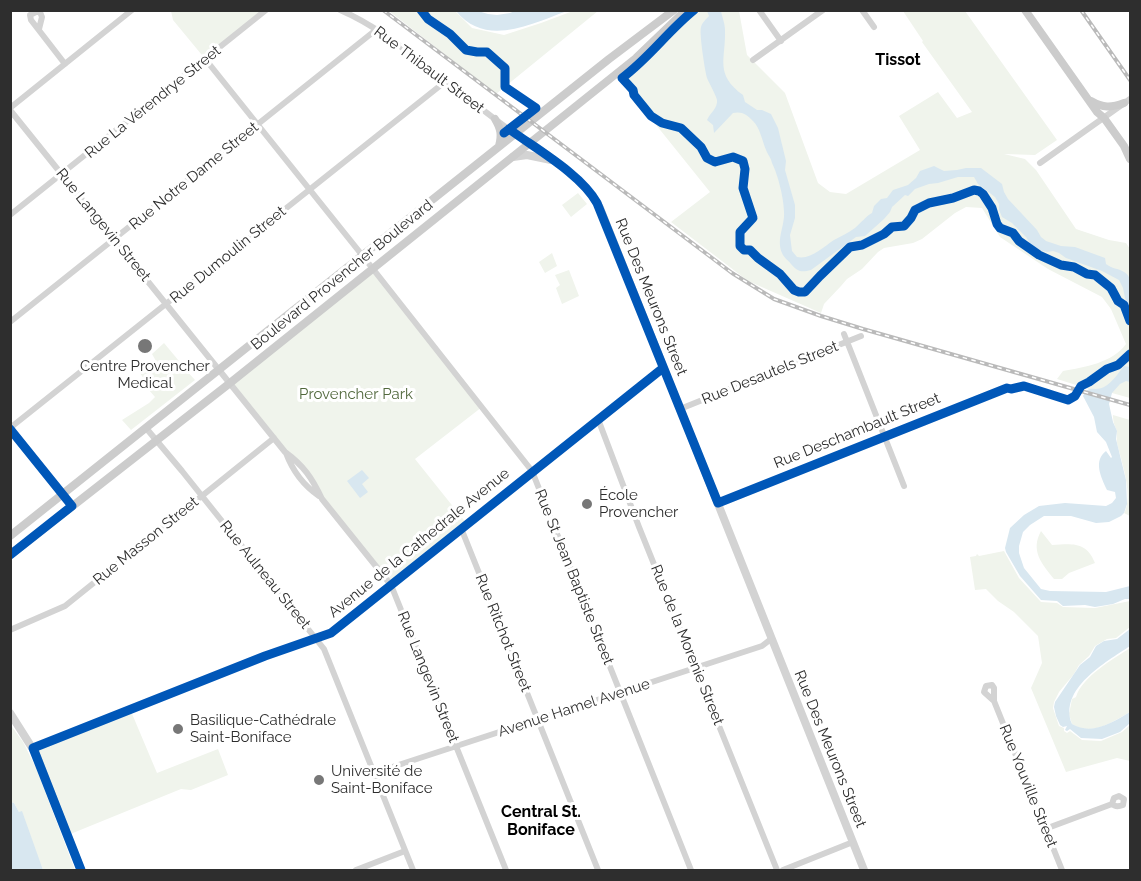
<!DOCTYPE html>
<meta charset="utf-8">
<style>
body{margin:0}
#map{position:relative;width:1141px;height:881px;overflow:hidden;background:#fff;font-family:Raleway,sans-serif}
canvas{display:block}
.frame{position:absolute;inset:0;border:12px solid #2e2e2e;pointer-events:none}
</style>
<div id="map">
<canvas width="1141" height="881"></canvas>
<div class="frame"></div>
</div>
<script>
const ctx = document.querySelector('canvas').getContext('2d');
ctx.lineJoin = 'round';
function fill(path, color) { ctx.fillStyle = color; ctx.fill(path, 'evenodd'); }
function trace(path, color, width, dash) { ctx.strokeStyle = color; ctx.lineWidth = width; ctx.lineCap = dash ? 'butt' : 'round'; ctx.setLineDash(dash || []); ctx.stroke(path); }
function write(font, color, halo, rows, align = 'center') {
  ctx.font = font + ' Raleway,sans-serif'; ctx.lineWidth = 6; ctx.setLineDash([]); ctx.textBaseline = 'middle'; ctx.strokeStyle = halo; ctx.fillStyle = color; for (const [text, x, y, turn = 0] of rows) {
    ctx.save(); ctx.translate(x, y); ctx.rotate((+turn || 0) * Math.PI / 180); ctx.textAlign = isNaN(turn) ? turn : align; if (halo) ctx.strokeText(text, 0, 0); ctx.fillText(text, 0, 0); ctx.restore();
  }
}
const green = new Path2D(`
 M171,11h95l-60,49 -33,-40z
 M389,11h66l17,17 32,7 37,-12 32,-12h25l-102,83z
 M695,11h44l8,44 38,38 33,90 12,9 16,2 74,-44 -21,-34 39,-24 19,26 15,-6 -50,-70 1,-1 -20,-30h62l92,129 -22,15 -31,-1 21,5 11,11 40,59 33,11 17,3 4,6v149l-18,-5 -23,-4 -32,-10 6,-8c22,-4 49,-8 63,-27l-15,-35 -9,-12 -54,-28 -48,-32 -18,-29 -16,-1 -11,6 -33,26 -9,4 -29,5 -6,4 -16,17 -15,10 -6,7 -17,18 -3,9 -73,-32 -77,-59 39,-30 -90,-112 21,-15 37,-41z
 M578,193l9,11 -16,13 -9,-12z
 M552,253l5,13 -12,7 -6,-11z
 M372,268l110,139 -67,52 52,65 -76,61 -69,-86 -8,-16 -29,-31 -55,-69z
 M569,270l10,26 -17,8 -6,-16 4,-3 -5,-10z
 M164,343l15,18 -2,3 3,3 4,1 11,12 -64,50 -9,-10 27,-17 6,-6 -13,-15 2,-3 -4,-6 16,-12 -4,-7z
 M1113,415l17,5v96l-6,-3c10,-16 -3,-53 -7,-70 -1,-5 1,-10 -1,-14 -2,-5 -3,-8 -3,-14z
 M1041,531l11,14c20,-1 34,-4 43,18l-26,10 -7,6h-8c-12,-15 -24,-28 -13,-48z
 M1004,551l15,27 22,24 16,1 6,4 32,1 35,-7v26l-14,11 -9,1 -12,7 -6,10 -10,9 -5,9 -15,18 -5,10 -1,6 6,18 5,2v3l3,2 3,-2 12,9 19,1 21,-9 8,-7v36l-13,-3 -51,14 -35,-84 11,-25 -4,-27 -24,-24 -16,-11 -12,-12 -11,1 -5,-33 6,-1 1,-2 2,2z
 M1130,648v64c-18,10 -38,25 -58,12l-3,-10 3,-15 4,-2c6,-20 37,-38 54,-49z
 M130,709l27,64 61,-24 10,26 -37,15 -10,-1 -113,46 -35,-87z
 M10,724l13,18 13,26 39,102h-32l-24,-58 -5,-9 -3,-1z`);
const water = new Path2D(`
 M456,11h22l10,3 9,1 13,-2 5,-2h52c-36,13 -81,37 -111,0z
 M707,11h14c1,6 4,12 4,19 1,29 -11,44 18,65l2,7 12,8h5l9,4 7,14 8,33 -1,9 10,35v13l-5,17 2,16 5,6c14,3 26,-10 37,-17 7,-4 14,-7 21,-12 6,-5 10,-11 17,-15l2,-7 7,-7 6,-1 6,-8 15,-5 8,-7 4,-7 14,-5 10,5 13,-1 9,-2h15l21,16 2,8 4,7 29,31 4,7 5,4 15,5 14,1 30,11 1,6c6,5 12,4 18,8 11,6 7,26 6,37l-5,-11 -2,-10 -4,-8 -17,-9 -36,-13 -7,-5 -6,-2 -6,1 -12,-3 -6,-7 -3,-5 -14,-14 -10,-6 -3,-7v-6l-4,-7 -17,-13 -4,-7h-16l-20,6 -9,1 -14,5 -7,7 -3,-1 -13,12 -2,5 -6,7 -19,17 -9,1 -45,33c-10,3 -14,1 -20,-6 -3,-4 -7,-6 -9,-11 -6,-14 3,-27 2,-41 0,-13 -6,-37 -12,-49 -1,-5 -4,-8 -6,-13 -4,-10 -6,-22 -13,-29 -6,-7 -12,-10 -20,-8l-19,20 -1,-8 -6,-5c3,-7 11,-12 10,-20 -1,-5 -8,-17 -10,-22 -2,-7 -8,-45 -6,-51 1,-4 5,-8 8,-11z
 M1124,366l6,1v15l-4,-1 -6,3 -8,9 -3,11 4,18 4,9 -1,8 10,41 1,24 -3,9 -3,3 -12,6 -13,1 -25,-7h-27l-14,9 -7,7 -4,14v7l5,15 17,21 9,2 56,1 24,-6v13h-5l-12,5 -18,3 -10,-2 -22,1 -6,-5 -16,-1 -21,-24 -14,-24 -1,-4 5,-20 14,-13 15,-9 26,-3 41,3 6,-3 4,-5 -1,-6 -8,-2c-6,-13 -14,-29 -1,-39l5,7 1,-1 -6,-15 -9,-10 -3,-15 -11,-21c6,-12 11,-4 21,-9 9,-5 15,-15 20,-21z
 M362,470l7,8 -7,6 6,8 -8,6 -13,-17z
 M1130,629v17c-24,16 -72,43 -58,78 20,12 41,-2 58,-12v11l-10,9 -18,7 -21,-1 -11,-9 -3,2 -2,-1 2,-4 -4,1 -3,-2 -4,-9 -2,-9 1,-5 25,-37 10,-8 6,-11 8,-5 13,-2z
 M11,802l3,1 5,9 3,-1 21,59h-32z`);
const minor = new Path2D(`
 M340,10c33,14 62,37 90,59 28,21 56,44 85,65
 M759,10l22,31
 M862,10l12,17
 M39,29l3,-12 -2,-5h-4l-6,3 1,5 34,44
 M206,60l156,195 170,216 159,399
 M753,60l70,-50
 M10,108l122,-98
 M10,110l275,342c19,14 27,26 37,47l69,86 115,285
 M1040,163l90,-64
 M10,215l256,-205
 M10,322l367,-293
 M844,334l60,152
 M680,409l181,-73
 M598,419l41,108 138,343
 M10,428l436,-347
 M146,428l36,43 142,178 89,221
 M10,429l62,77
 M286,453c7,19 17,32 33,43
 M718,503l289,-115
 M461,528l137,342
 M10,630l55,-24 209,-168
 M994,701v-13l-2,-3 -6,1 -2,6 10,9 68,169
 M33,748l232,-92 66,-23 332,-265
 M374,773l388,-127 9,-7
 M1045,829l67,-25 2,-6 5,-2 5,3 -1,6c-5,2 -8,2 -11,-1
 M356,870l49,-19
 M783,870l70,-28`);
const tertiary = new Path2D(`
 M529,142c26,19 56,38 71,66l264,662
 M513,157l14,-2 24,5
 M10,713l26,41 45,116`);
const secondary = new Path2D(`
 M1025,10l72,102 7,6 20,28 6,13
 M1091,101c12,7 20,7 33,2
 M495,119c6,10 7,16 4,27
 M10,536l599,-477 65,-49
 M10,555l220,-172 406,-325 50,-48`);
const rail = new Path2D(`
 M383,10l349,263 42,26 47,17 42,13 267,76
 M1081,10l49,70`);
const cycleway = new Path2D(`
 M421,10l7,9 22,15 16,16 11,2h10l18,16v19l31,21 -32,25
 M694,10c-26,21 -45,48 -72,68l11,12 1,5 17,21 11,7 19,5 20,19 6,11 8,4 18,-5 10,4 2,8 -2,19 10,30 -13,14v14l4,4h6l8,8 22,16 14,16 5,2h6l15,-16 30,-29 12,-2 22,-11 8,-7 12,-1 7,-8 4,-8 14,-7 24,-5 21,-8 5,1 4,3 9,14 5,16 3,4 13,5 6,8 20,14 22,10 13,2 13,7 8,1 16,13 7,13 6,4 6,16
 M509,129c27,20 72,45 88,74l121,300 289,-115 4,1 13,-3 44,14 7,-4 6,-10 8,-4 18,-13 11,-4 12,-11
 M10,429l62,77 -62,49
 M81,870l-48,-122 232,-92 66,-23 332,-265`);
const markers = [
 [145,346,8,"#777"],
 [587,504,6,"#777"],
 [178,729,6,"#777"],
 [319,780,6,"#777"]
];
const streetNames = [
 ["Rue Thibault Street",429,70,37],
 ["Rue La Vérendrye Street",153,102,-39],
 ["Rue Notre Dame Street",194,176,-39],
 ["Rue Langevin Street",103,225,51],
 ["Rue Dumoulin Street",228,255,-39],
 ["Boulevard Provencher Boulevard",342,275,-39],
 ["Rue Des Meurons Street",651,297,68],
 ["Rue Desautels Street",770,373,-22],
 ["Rue Deschambault Street",857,431,-22],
 ["Rue Masson Street",146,541,-39],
 ["Avenue de la Cathedrale Avenue",419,543,-39],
 ["Rue Aulneau Street",265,575,51],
 ["Rue St Jean Baptiste Street",574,577,68],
 ["Rue Ritchot Street",503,633,68],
 ["Rue de la Morenie Street",687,645,68],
 ["Rue Langevin Street",428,677,68],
 ["Avenue Hamel Avenue",574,708,-18],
 ["Rue Des Meurons Street",830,749,68],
 ["Rue Youville Street",1028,786,68]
];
const poiNames = [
 ["Centre Provencher",145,366,"center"],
 ["Medical",145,383,"center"],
 ["École",599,495],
 ["Provencher",599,512],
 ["Basilique-Cathédrale",190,720],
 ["Saint-Boniface",190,737],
 ["Université de",331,771],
 ["Saint-Boniface",331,788]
];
const parkNames = [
 ["Provencher Park",356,394]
];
const neighbourhoodNames = [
 ["Tissot",898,60],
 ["Central St.",541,812],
 ["Boniface",541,830]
];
fill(green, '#f0f4ec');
fill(water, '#d8e7f0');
trace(minor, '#d3d3d3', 6);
trace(tertiary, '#d3d3d3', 8);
trace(secondary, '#ccc', 8);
trace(rail, '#bababa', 4);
trace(rail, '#fff', 1.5, [4.5]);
trace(cycleway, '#0057b8', 9);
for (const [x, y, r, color] of markers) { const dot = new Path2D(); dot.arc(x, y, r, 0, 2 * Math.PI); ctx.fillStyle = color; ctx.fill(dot); trace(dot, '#fff', 2); }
write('15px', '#2e2e2e', '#fff', streetNames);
write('15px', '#2e2e2e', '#fff', poiNames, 'left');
write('15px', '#51683c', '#fff', parkNames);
write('bold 16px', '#000', '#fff', neighbourhoodNames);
</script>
